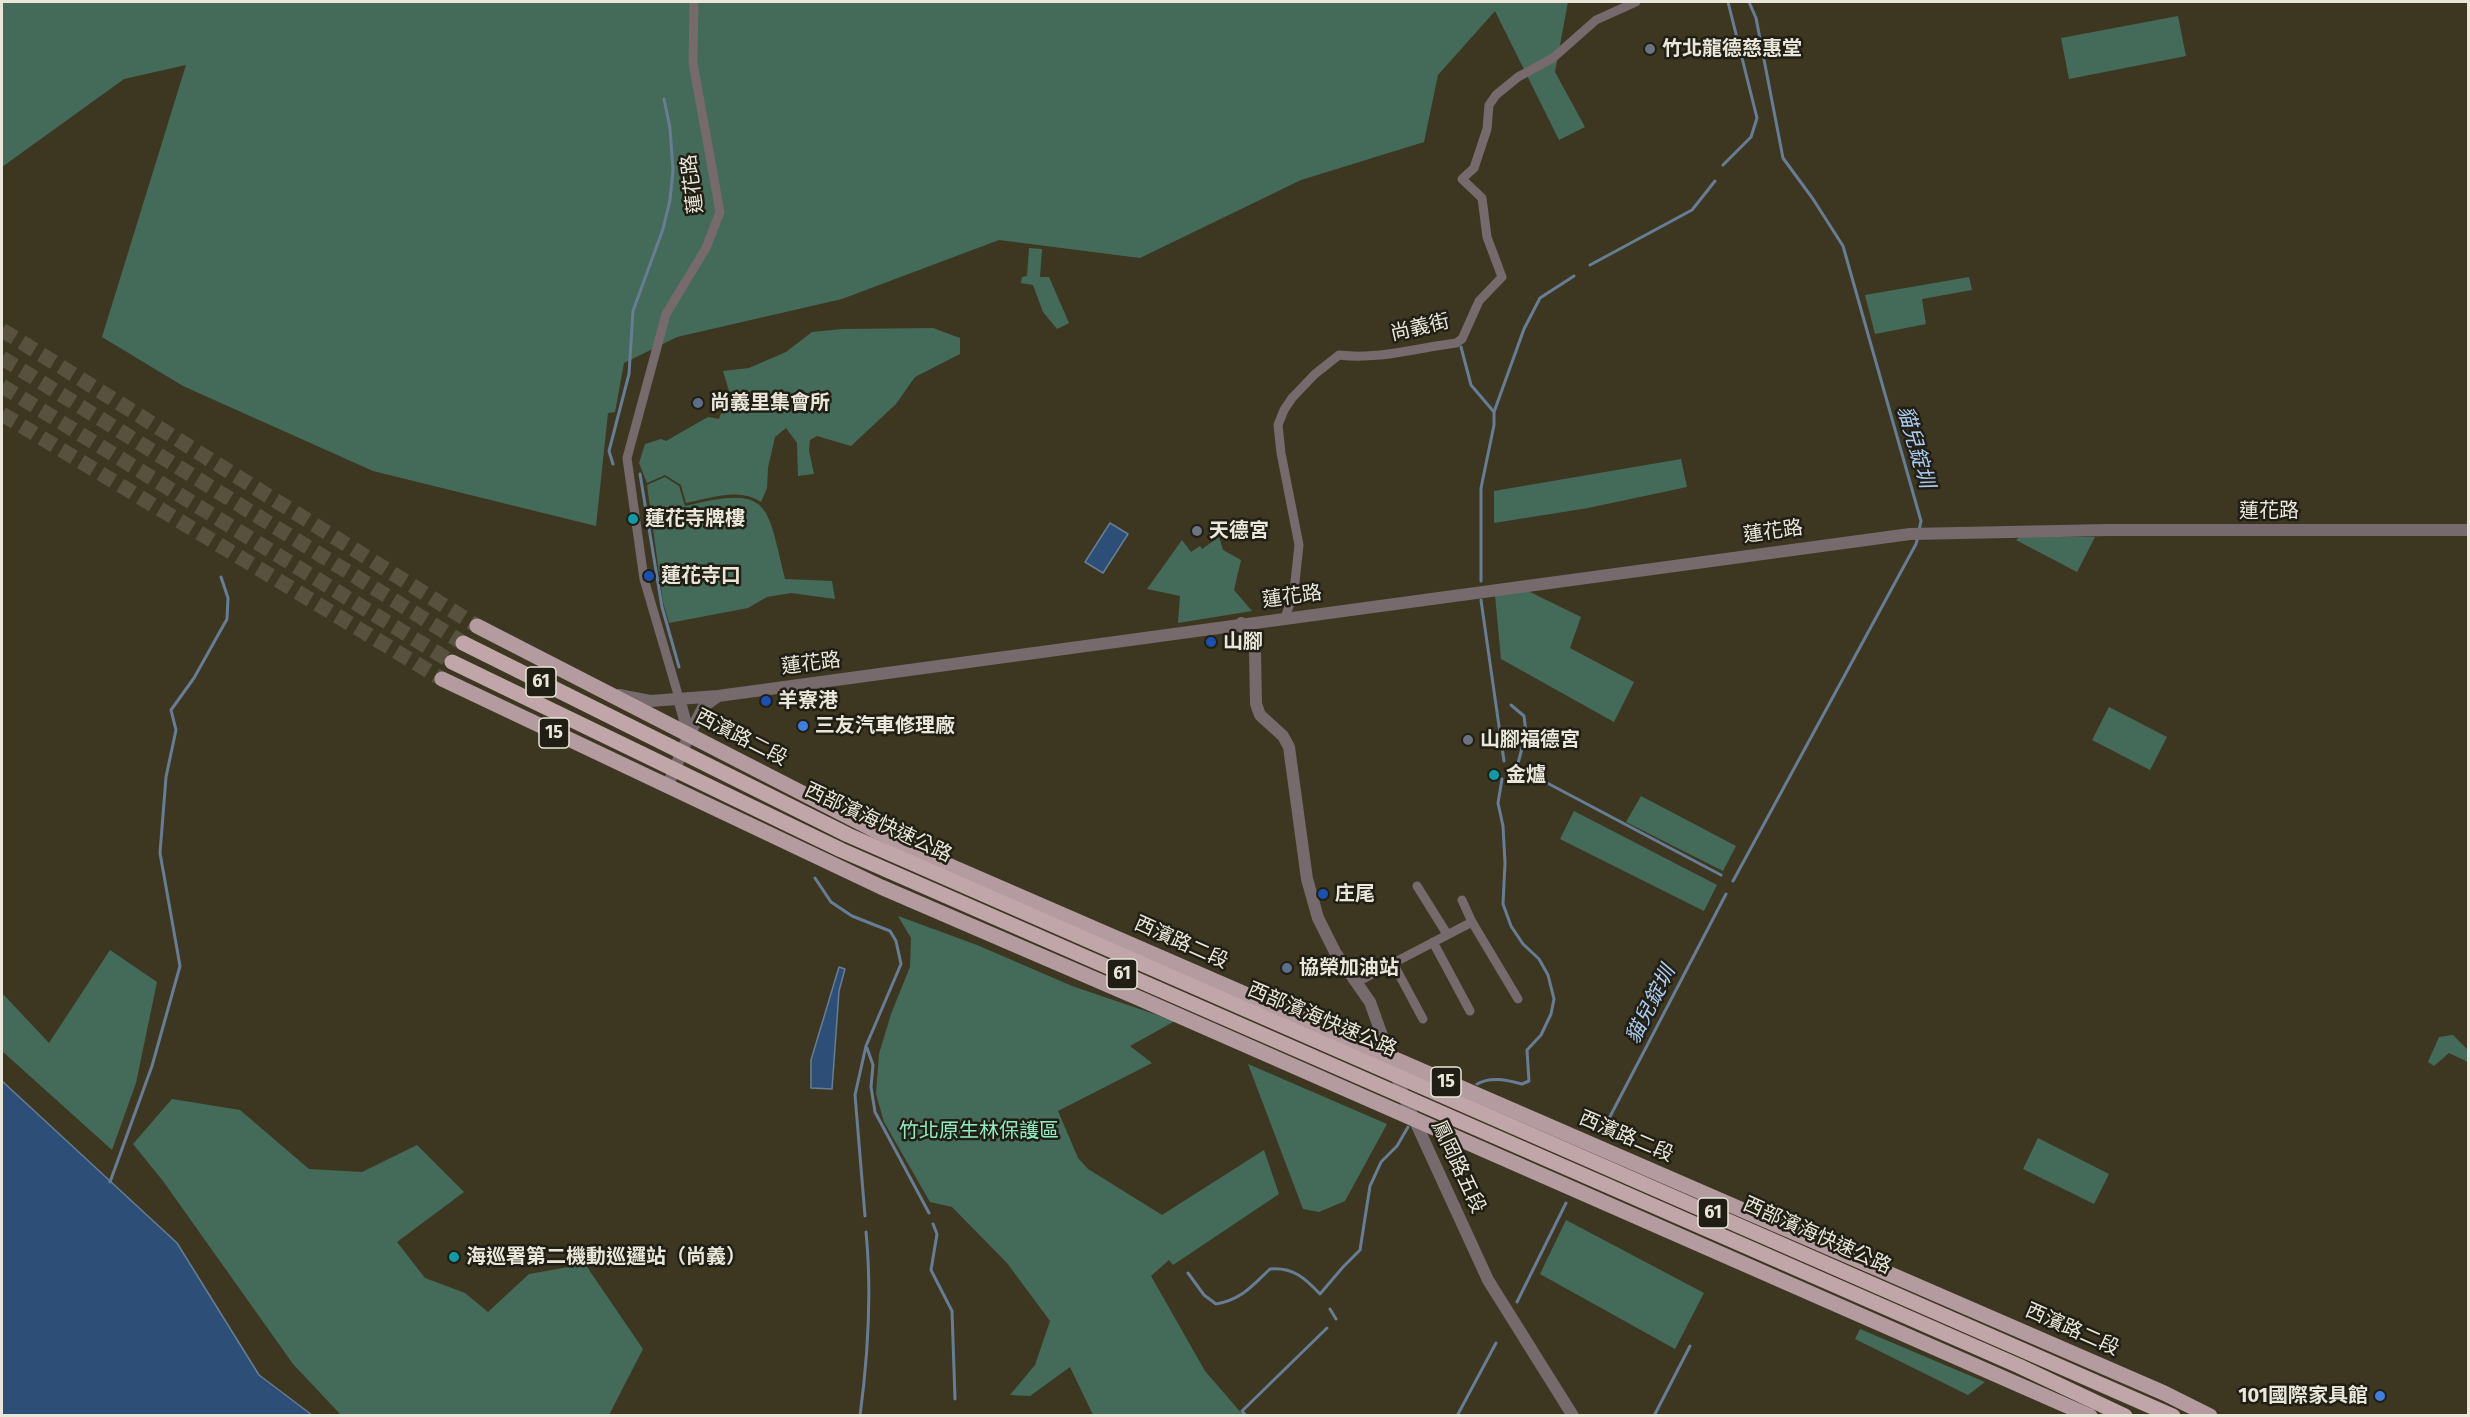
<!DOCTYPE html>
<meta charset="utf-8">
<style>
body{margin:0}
#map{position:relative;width:2470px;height:1417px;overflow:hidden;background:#3d3722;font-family:"Fira Sans",sans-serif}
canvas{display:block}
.frame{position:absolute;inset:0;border:3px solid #eae7da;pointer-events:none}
</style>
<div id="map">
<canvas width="2470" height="1417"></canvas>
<div class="frame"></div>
</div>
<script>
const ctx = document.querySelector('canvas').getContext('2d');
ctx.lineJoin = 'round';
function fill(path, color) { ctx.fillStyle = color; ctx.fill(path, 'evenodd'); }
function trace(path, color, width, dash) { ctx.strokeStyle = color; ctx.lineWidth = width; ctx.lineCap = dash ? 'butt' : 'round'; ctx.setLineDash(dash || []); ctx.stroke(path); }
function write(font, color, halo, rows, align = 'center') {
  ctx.font = font + ' "Fira Sans","Noto Sans TC",sans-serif'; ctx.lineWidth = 5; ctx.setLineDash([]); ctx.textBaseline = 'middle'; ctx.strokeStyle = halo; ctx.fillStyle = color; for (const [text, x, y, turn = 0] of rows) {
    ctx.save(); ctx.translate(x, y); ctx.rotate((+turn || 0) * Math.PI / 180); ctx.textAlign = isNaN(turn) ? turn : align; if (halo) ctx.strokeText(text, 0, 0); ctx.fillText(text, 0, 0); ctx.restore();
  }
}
const green = new Path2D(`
 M2,2h1566l-13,70 30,55 -26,13 -64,-129 -57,64 -14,67 -123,38 -161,78 -141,-18 -157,59 -165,38 -53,26 -9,49 -7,1 -12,113 -223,-55 -190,-85 -81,-49 84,-272 -62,14 -122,88z
 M2178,16l8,40 -117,23 -8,-41z
 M1029,248l13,1 -2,28h9l20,46 -12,6 -14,-17 -10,-27 -12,-2 1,-6 5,-1z
 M1969,277l3,13 -50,9 4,25 -51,10 -10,-39z
 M933,328l27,10v16l-45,23 -19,27 -45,42 -34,-10 -7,4 -1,11 5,23 -16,2 -1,-33 -11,-15 -11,9 -7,31 -1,20 -6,14c-21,-15 -52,-4 -75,1l-5,-18 -16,-10 -18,8 -8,-20 6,-19 16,-5 5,2 42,-24 11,2 10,-28 -6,-20 26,-3 37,-16 26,-20 31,-3z
 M1681,459l6,28 -99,21 -94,15v-32z
 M665,477l14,9 6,20c86,-21 81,-4 100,73l47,2 3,18 -44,-6 -24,4 -19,11 -79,15 -6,-21 -16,-117z
 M1219,537l4,13 18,10 -7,30 18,21 -74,12 2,-27 -33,-7 35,-49 9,12 9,-6 2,3z
 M2020,537h75l-18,35 -61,-32z
 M1528,591l53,26 -11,31 64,34 -20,40 -113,-63 -6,-64z
 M2109,707l58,30 -17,33 -58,-30z
 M1641,796l95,50 -13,25 -97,-49z
 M1574,811l143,74 -13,26 -144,-72z
 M898,916l79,29 95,41 103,35 -45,25 22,17 -94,48 20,47 10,11 74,46 102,-65 15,44 -106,71 -4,-5 -18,16 54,95 38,44h-150l-23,-48 -40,29 -20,-1 25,-30 15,-44 -43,-58 -55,-56 -22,-5 -46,-80 -8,-28 3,-40 12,-40 19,-47 1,-29z
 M110,950l47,32 -21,101 -24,67 -110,-99v-58l47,50z
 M2453,1035l15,15v12l-19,-9 -15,13 -6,-4 11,-25z
 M1248,1064l139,60 -42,77 -26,11 -16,-3z
 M172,1099l68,11 69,59 53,3 55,-27 47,47 -67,50 28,36 40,15 23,19 41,-38 56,-10 58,85 -34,66h-268l-48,-51 -130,-183 -30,-37z
 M2038,1138l71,36 -15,30 -71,-35z
 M1566,1220l138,73 -29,56 -135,-75z
 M1860,1329l125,53 -17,13 -113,-56z`);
const water = new Path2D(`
 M1110,523l18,11 -25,39 -18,-11z
 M839,967l6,2 -6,22 -7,98 -21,-1v-28z
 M2,1081l175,162 82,132 53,40h-310z`);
const stream = new Path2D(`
 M1749,2l7,16 27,140 30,41 30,47 78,275 -2,9
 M1723,165l28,-28 6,-19 -29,-116
 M1590,265l102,-55 23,-29
 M1461,347l10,38 23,27v13l-13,63v93
 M1494,412l30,-83 16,-31 34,-22
 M613,464l-4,-13 20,-77 4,-63 30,-82 7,-29 3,-30 -3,-42 -6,-29
 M640,474l22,133 17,60
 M1481,600l23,161
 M1511,705l13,11 2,17 -9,34 204,108
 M815,878l16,24 21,14 38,15 6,10 5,23 -35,82 -11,49 10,121
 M1733,881l183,-337 2,-7
 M867,1048l6,17 -2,22 4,25 54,101
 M1477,1084c14,-8 30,-4 45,0l7,-3 -2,-31 14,-15 10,-21 3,-15 -6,-24 -9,-16 -16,-15 -12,-18 -8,-22 2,-41 -2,-37 -5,-23 4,-24
 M1603,1130l123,-236
 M110,1182l42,-116 28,-100 -20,-113 6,-76 10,-47 -5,-20 23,-32 33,-59 1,-21 -7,-21
 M933,1224l4,10 -6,36 21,41 3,88
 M1188,1273l16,22 12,9c25,-4 36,-18 54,-35 23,-2 35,9 50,25l23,-27 17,-17 10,-64 11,-24 16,-16 11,-19
 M1517,1302l49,-99
 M1330,1309l6,10
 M860,1416c8,-60 12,-123 6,-184
 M1246,1416l-4,-5 85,-83
 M1457,1416l39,-73
 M1654,1416l36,-70`);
const primaryTunnel = new Path2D(`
 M2,330l475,296
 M2,414l440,265`);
const trunkTunnel = new Path2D(`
 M2,358l461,285
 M2,386l450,276`);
const minor = new Path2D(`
 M1285,618l9,-27 5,-46 -18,-92 -3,-28 6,-15 8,-12 23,-24 24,-19c40,5 77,-7 117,-12l6,-4 17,-38 23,-24 -15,-40 -5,-39 -20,-19 12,-11 13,-39 2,-24 7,-10 22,-18 35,-19 43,-38 40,-18
 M679,698l-35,-119 -17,-121 39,-144 40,-66 14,-36 -27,-149 1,-61
 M1417,886l30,48
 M1472,922l46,77
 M1433,942l37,69
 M1393,963l30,56
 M1357,982l115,-60 -10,-22`);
const tertiary = new Path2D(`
 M1241,623l14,28 1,53 4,11 23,21 6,11 18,132 11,39 17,34 35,50 34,95 84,183 85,136
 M619,695l31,6 68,-5 1192,-162 197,-4h361
 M689,735l15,-29 14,-10
 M667,787l22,-52 -10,-37`);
const primary = new Path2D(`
 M477,626l403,207 77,36 1207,524 46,23
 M442,679l439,208 262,113 947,416`);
const trunk = new Path2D(`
 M463,643l385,192 1325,581
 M452,662l389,188 1178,516 106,50`);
const markers = [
 [1650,49,6,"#6b7280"],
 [698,403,6,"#5c6f8a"],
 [633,519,6,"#0f9aa8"],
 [1197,531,6,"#6b7280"],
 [649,576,6,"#1a4fb4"],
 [1211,642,6,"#1a4fb4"],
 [766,701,6,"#1a4fb4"],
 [803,726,6,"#3f7fe0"],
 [1468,740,6,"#6b7280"],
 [1494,775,6,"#0f9aa8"],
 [1323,894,6,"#1a4fb4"],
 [1287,968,6,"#5c6f8a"],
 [454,1257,6,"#0f9aa8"],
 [2380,1396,6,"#3f7fe0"]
];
const shields = [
 [541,682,30],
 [554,733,30],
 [1122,974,30],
 [1446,1082,30],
 [1713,1213,30]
];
const shieldNames = [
 ["61",541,682],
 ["15",554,733],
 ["61",1122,974],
 ["15",1446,1082],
 ["61",1713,1213]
];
const poiNames = [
 ["竹北龍德慈惠堂",1662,49],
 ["尚義里集會所",710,403],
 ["蓮花寺牌樓",645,519],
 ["天德宮",1209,531],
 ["蓮花寺口",661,576],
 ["山腳",1223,642],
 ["羊寮港",778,701],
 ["三友汽車修理廠",815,726],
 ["山腳福德宮",1480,740],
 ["金爐",1506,775],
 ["庄尾",1335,894],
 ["協榮加油站",1299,968],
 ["海巡署第二機動巡邏站（尚義）",466,1257],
 ["101國際家具館",2368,1396,"right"]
];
const streetNames = [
 ["蓮花路",693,184,-97],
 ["尚義街",1420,328,-13],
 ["蓮花路",2269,511],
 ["蓮花路",1773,532,-8],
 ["蓮花路",1292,597,-8],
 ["蓮花路",811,664,-7],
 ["西濱路二段",741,738,27],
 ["西部濱海快速公路",878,823,25],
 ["西濱路二段",1181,943,24],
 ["西部濱海快速公路",1322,1020,23],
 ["西濱路二段",1626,1137,23],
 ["鳳岡路五段",1458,1167,65],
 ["西部濱海快速公路",1817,1236,24],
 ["西濱路二段",2072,1330,24]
];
const parkNames = [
 ["竹北原生林保護區",979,1131]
];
const waterNames = [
 ["貓兒錠圳",1915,447,74],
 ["貓兒錠圳",1651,1005,-63]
];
fill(green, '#446b59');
fill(water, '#2d4f77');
trace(water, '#667d95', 1.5);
trace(stream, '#667d95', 3);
trace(primaryTunnel, '#57513e', 15, [15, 8]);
trace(trunkTunnel, '#57513e', 15, [15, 8]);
trace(minor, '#766a6c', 9);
trace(tertiary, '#766a6c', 12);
trace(primary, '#b49b9f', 15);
trace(trunk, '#c0a5a9', 15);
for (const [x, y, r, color] of markers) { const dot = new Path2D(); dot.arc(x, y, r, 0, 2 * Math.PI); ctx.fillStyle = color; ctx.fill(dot); trace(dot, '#211f15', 2); }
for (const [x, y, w] of shields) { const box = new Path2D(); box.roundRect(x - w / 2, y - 15, w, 30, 4.5); ctx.fillStyle = '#211f15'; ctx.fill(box); trace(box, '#eae7da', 1.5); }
write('bold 18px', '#eae7da', null, shieldNames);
write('bold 20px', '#eae7da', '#211f15', poiNames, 'left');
write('20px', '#eae7da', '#211f15', streetNames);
write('20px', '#8febc1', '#211f15', parkNames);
write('italic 21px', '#abcbf2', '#211f15', waterNames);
</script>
